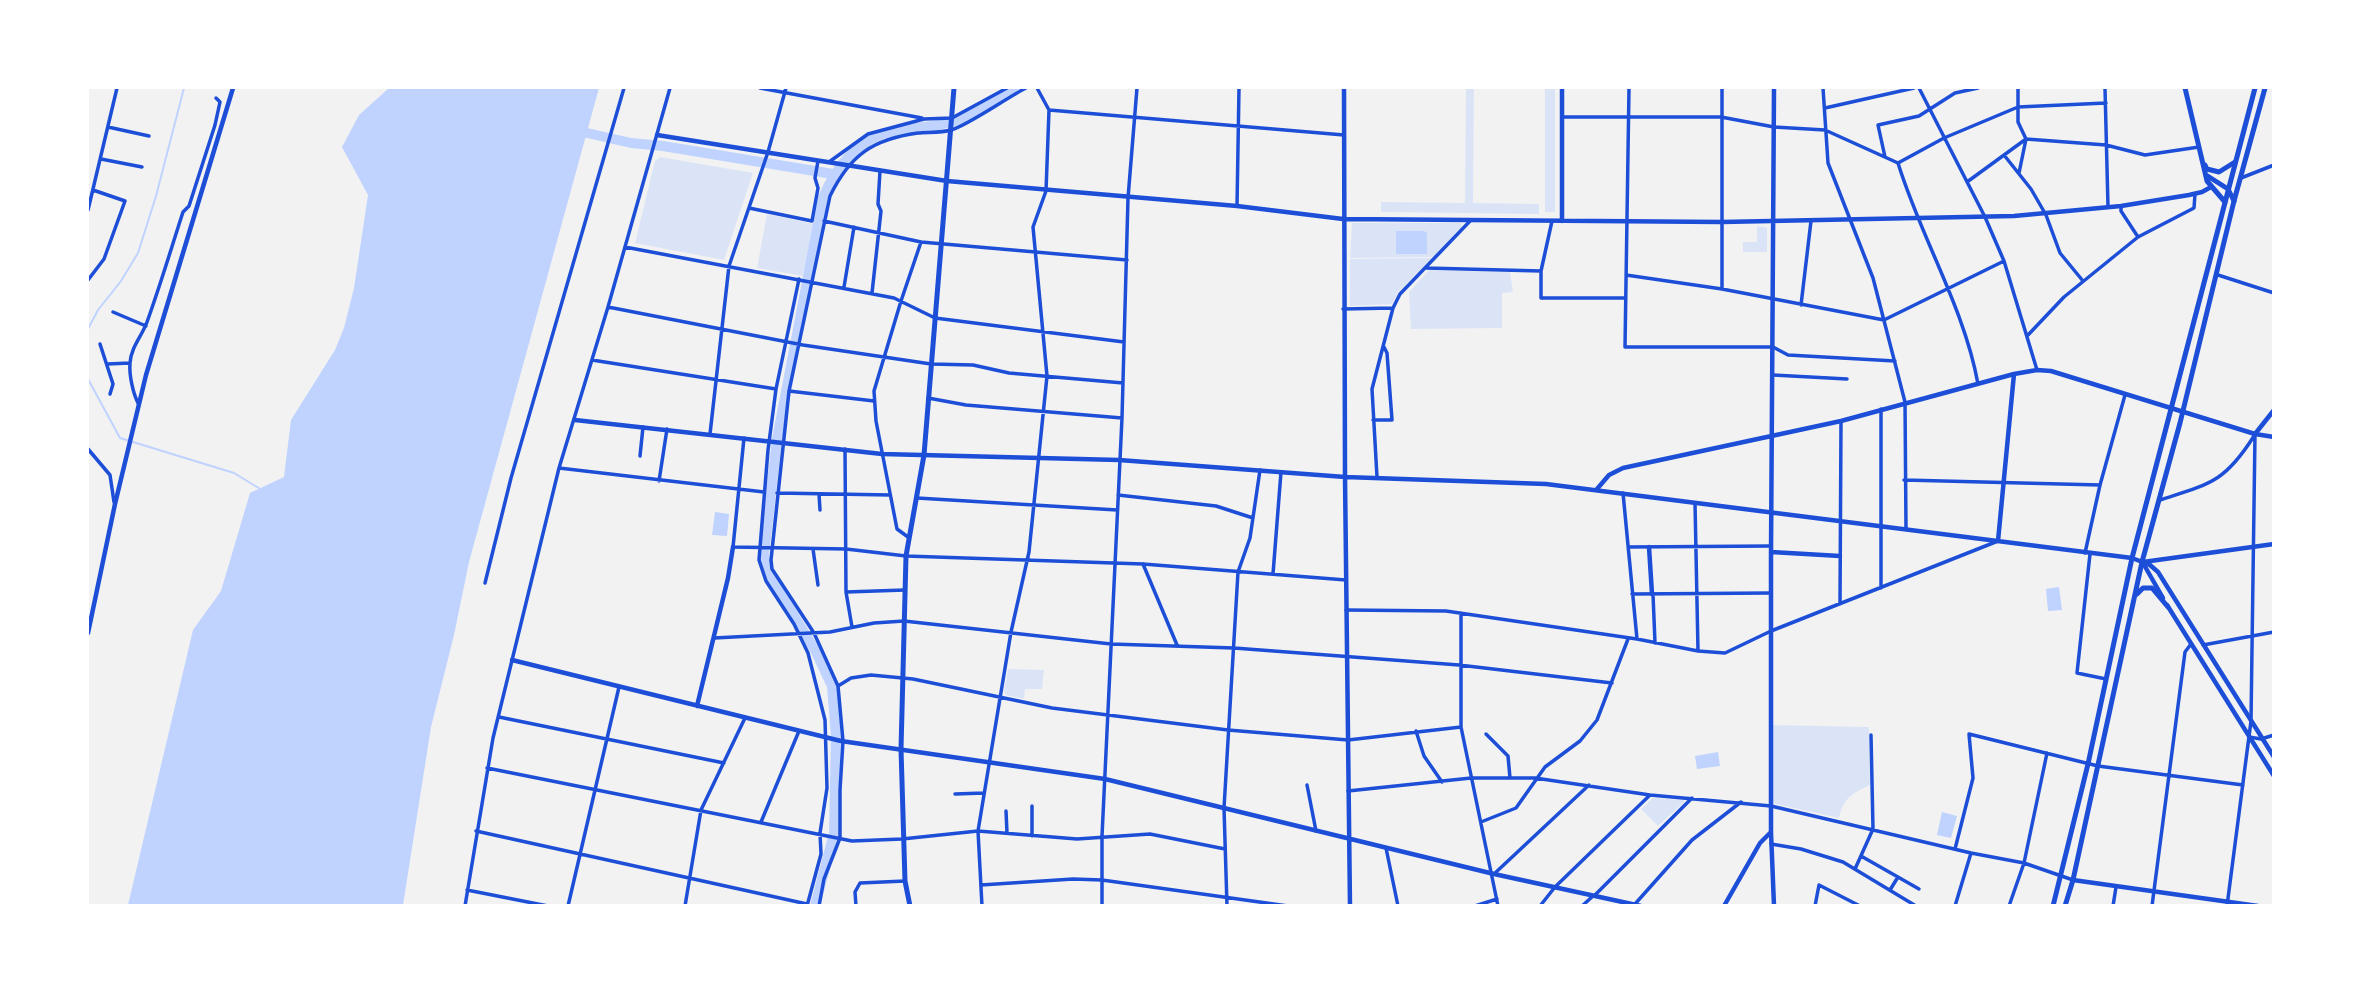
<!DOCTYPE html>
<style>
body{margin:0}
#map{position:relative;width:2361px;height:993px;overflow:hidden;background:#f2f2f2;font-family:"Source Sans 3",sans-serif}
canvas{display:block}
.frame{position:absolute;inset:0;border:89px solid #fff;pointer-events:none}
</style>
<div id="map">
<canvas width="2361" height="993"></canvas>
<div class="frame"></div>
</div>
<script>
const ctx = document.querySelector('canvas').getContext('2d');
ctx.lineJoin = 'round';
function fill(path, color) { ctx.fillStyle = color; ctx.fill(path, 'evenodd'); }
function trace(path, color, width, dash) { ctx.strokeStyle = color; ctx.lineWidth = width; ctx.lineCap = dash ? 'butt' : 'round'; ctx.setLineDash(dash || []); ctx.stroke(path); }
const green = new Path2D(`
 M1466,88h8l-1,115 66,1v10l-158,-2v-10l84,1z
 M1545,88h10v124h-10z
 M660,157l93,16 -29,87 -89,-17 20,-82z
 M767,214l47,10 -11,52 -46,-8z
 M1352,223h109l1,3 -29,31 -83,1z
 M1757,226l10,2v24h-24v-10h14z
 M1432,258l-34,34 -6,12 -42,2v-47z
 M1429,270l81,2 3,20 -11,1v35l-91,1 -2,-37z
 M1008,669l36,1 -2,19h-17l-1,10 -18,-4 -2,-3z
 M1771,725l98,2 1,58c-18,8 -27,14 -31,33l-68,-15z
 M1653,798l31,2v2l-26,24 -17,-17z`);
const water = new Path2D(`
 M389,88h210l-130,474 -15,73 -23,92 -28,178h-275l65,-275 28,-39 29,-98 34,-16 7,-57 44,-70 9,-22 10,-40 14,-93 -26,-48 17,-32z
 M1396,231h28l3,2v21h-31z
 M715,512l14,2 -2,22 -15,-1z
 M2059,587l3,23 -14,1 -2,-22z
 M1718,752l2,14 -23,3 -2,-13z
 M1942,812l15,4 -6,22 -14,-3z`);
const stream = new Path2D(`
 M88,329l10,-19 23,-29 17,-28 18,-57 28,-108
 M88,379l32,59 114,35 28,17`);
const river = new Path2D(`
 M574,130l57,13 32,3 170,28
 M815,906l19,-73 2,-97 -4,-50 -16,-34 -48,-80 -4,-17 13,-116 46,-241c11,-29 35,-59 67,-66 23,-5 47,-4 70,-13 19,-7 38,-21 56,-31`);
const minor = new Path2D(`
 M760,88l162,30
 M1629,88l-4,259h148l15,8 107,6
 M1722,88v201
 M1823,88l5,75 45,115 32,124 1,127
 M1919,88l66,129 19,44 33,109
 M2018,88v34l8,17 -7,34
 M2105,88l3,119
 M1825,108l89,-20
 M1049,110l295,25
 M1562,117h159l53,10 51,3 73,33
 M108,127l41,9
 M2004,155l27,34 15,26 14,38 23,28
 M1885,157l-7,-32 41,-9 36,-23 23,-5
 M101,159l41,8
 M829,162l39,-28 56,-15 28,-1 55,-30
 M1898,163c23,75 66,144 80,221
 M1898,163l46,-25 74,-31 88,-4
 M2241,178l33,-13
 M1967,182l59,-43 80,6 39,10 54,-8
 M1237,206l2,-118
 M2121,206v5l17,26
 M749,208l63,13 6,-33 -3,-10 3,-17
 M88,210l29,-122
 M824,221l97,21 206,18
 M1552,221l-11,50v27h85
 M625,247l269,51 41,20 189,24
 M1426,268l115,3
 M1626,275l96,14 162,31 120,-59
 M2218,275l56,18
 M799,279l-23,110 -8,61 -9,110 7,21 28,43 14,29 17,67 2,68 -7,45 1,21 -14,52
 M88,280l16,-21 21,-58 -32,-11
 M844,287l10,-60
 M872,293l9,-82 -3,-7 2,-33
 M1801,305l10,-84
 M608,307l195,38 128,19 42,1 36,8 114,10
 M1343,309l50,-1 7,-14 71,-74
 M113,312l33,14
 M2028,335l36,-38 74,-60 56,-29 1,-14
 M100,344l13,40 -3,10
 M592,360l184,29
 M107,364l23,-1
 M1773,375l74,4
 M789,391l85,10
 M928,398l38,7 156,13
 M139,405c-6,-11 -10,-30 -9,-42 1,-16 12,-27 17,-41 13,-36 24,-73 36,-110l6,-6 26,-81 5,-23 -4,-4
 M1373,420h19l-5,-67 -3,-6
 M710,434l19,-168 39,-114 18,-64
 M744,438l-11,109 113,2 60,7 237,8 203,16
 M88,449l22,26 4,27
 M845,449l1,143 6,35
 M640,456l3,-29
 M559,468l205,24
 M1377,477l-5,-88 21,-81
 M1904,480l196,5
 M659,481l8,-52
 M777,493l113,2
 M1623,493l14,146
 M819,494l1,16
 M1118,495l98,11 37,12
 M917,498l200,12
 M2160,500c50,-16 65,-18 94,-64
 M1695,503l3,148
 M908,537l-11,-8 -21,-108 -2,-30 27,-90 20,-59
 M1628,547l143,-1
 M813,549l5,36
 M2085,553l15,-68 25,-90
 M2090,554l-13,119 29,6
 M1143,564l34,81
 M1273,574l8,-102
 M485,583l26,-105 113,-390
 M1881,588v-179
 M846,592l59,-2
 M1632,594l139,-1
 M1653,594l2,49
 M1840,604l1,-183
 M1346,610l100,1 191,28 61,12 27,2 46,-22 227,-90
 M1461,613v114l37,179
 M714,638l116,-6 44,-9 30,-2 207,23 123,4 225,17 153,18
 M2203,645l71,-13
 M838,686l-24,-53 -42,-64 -1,-9 18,-169 41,-195c20,-41 43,-57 88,-63 10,-1 23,0 33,-3 16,-4 57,-33 75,-42
 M499,717l225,46
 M1416,731l8,25 18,26
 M1486,734l22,22 2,22
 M2249,737l12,2 13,-4
 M487,768l365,73 50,-2 76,-8 99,8 73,-5 75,15
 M1307,785l9,46
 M1348,791l123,-13h64l115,17 121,11 200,47 53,10 49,17
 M955,794l29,-1
 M1032,806v30
 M1006,811l1,22
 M761,822l38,-91
 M1481,822l35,-14 29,-41 35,-26 17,-21 31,-81
 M476,831l331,73
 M1771,844l30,5 42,13 73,44
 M1386,848l12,58
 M1955,849l18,-71 -4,-44 129,32 145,19
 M1861,856l58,33
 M1855,869l18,-40 -2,-94
 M1494,874l95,-89
 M981,885l92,-6 29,1 186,26
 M467,890l81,16
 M1890,890l8,-13
 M1595,895l97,-97
 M1635,904l57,-64 49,-38
 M465,906l28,-168 66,-270 49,-161 62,-219
 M568,906l51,-219
 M685,906l16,-96 44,-92
 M819,906l5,-27 16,-41v-48l3,-49 -5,-55 13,-8 20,-3 42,4 139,29 176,22 120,10 113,-13
 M856,906l-1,-14 5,-9 45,-2
 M982,906l-4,-75 33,-199 18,-80 18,-176 -14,-149 13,-36 3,-81 -12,-22
 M1102,906v-70l20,-418 6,-220 9,-110
 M1227,906l-3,-98 14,-236 12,-34 10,-68
 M1475,906l22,-7
 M1540,906l15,-19 95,-92
 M1582,906l11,-10
 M1815,906l4,-21 41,21
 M1955,906l16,-53
 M2009,906l15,-43 23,-110
 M2113,906l3,-19
 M2152,906l33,-254 6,-8
 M2227,906l24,-185 4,-287`);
const tertiary = new Path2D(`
 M1344,88l1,389 5,429
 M1562,88v133
 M1774,88l-3,464v280l3,74
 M657,135l290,46 290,25 106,13 379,3 292,-6 107,-10 68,-11 13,-3 9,-5
 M575,420l307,34 237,6 226,17 201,7 586,74 18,7 8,7 116,185
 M2255,434l19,-24
 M1597,489l12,-14 14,-7 218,-47 173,-47 23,-4 14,1 204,63 19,3
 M1998,541l16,-167
 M1649,547l3,47
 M1771,552l69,4
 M2143,562l131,-18
 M2143,563l20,35
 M2167,605l107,171
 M88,633l27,-129 31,-129 87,-287
 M512,660l329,81 264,38 389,95 147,32
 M697,706l31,-128 5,-31
 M2073,880l185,26
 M1724,906l36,-63 10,-10`);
const primary = new Path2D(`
 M2185,88l22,93 18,21
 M2205,165l2,4 12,3 16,-10
 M2206,175l22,14 6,12
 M910,906l-5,-25 -4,-132 5,-193 18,-101 30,-367`);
const trunk = new Path2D(`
 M2137,594l6,-6h9l16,19
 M2053,906l35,-142 44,-206 123,-470
 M2065,906l8,-26 69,-318 38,-139 54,-222 31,-113`);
fill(green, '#dbe4f7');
fill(water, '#bfd3fe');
trace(stream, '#bfd3fe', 2);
trace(river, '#bfd3fe', 10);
trace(minor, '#1d4ed8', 3.5);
trace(tertiary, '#1d4ed8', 4.5);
trace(primary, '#1d4ed8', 5);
trace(trunk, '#1d4ed8', 5);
</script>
